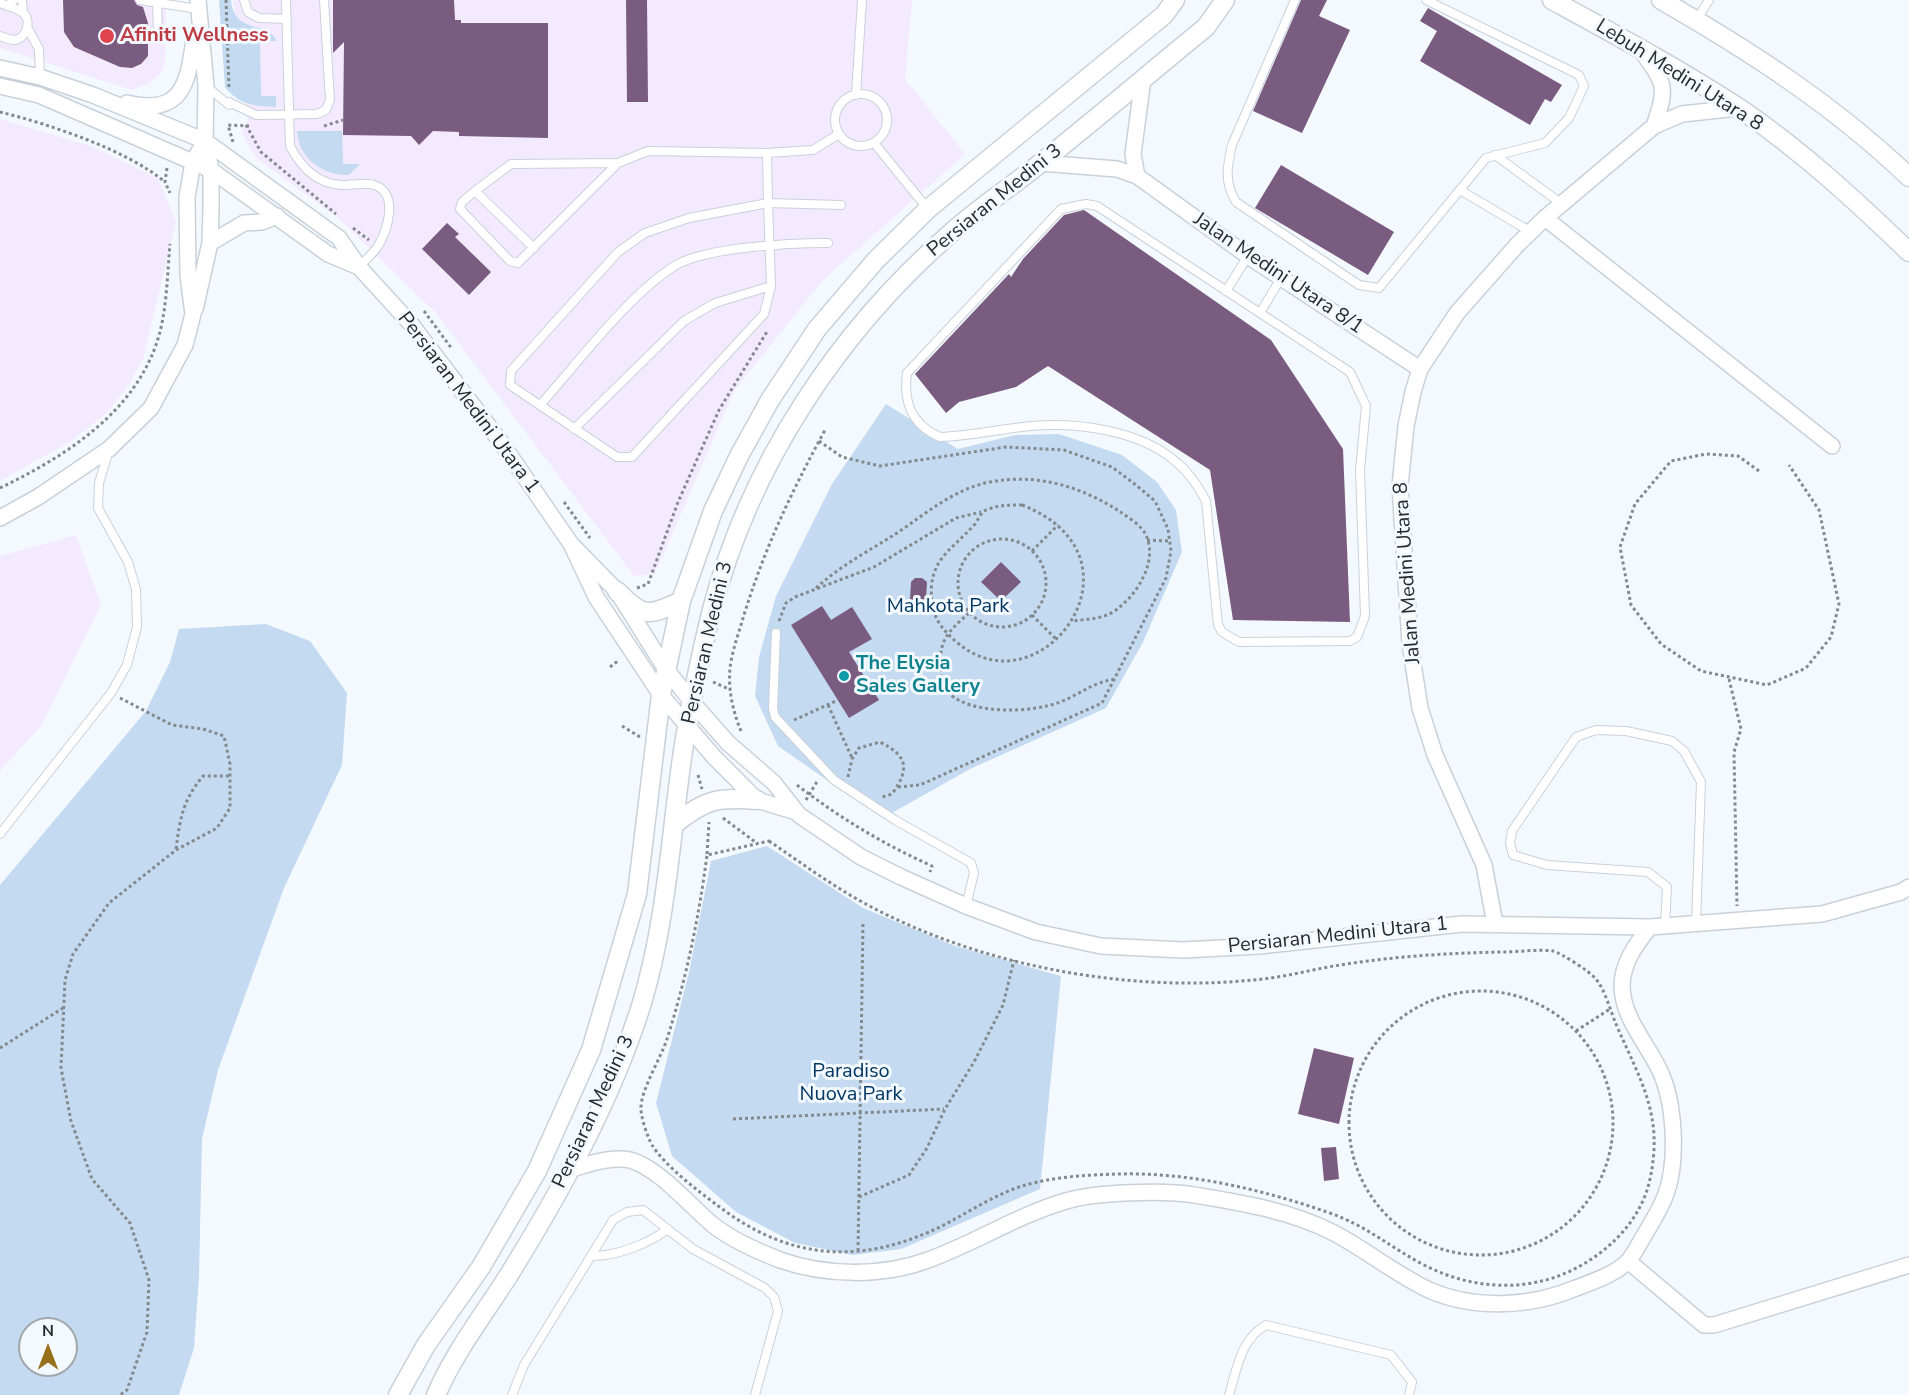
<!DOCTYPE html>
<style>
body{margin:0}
#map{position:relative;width:1909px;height:1395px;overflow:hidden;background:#f4f9ff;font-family:"Nunito Sans",sans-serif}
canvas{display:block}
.north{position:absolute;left:18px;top:1317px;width:60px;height:60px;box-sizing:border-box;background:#f4f9ff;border:2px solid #a2a7ab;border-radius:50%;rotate:0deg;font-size:16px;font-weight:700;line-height:24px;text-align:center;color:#272b2e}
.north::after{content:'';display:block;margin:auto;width:21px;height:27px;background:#986f1b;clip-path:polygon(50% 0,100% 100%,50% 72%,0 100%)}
</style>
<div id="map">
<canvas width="1909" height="1395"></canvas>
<div class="north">N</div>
</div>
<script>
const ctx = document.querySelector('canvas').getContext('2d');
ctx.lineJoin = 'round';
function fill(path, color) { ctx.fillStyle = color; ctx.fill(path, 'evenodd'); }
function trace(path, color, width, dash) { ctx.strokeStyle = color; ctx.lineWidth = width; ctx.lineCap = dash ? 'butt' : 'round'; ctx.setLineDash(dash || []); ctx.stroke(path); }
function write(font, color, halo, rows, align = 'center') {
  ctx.font = font + ' "Nunito Sans",sans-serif'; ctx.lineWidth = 6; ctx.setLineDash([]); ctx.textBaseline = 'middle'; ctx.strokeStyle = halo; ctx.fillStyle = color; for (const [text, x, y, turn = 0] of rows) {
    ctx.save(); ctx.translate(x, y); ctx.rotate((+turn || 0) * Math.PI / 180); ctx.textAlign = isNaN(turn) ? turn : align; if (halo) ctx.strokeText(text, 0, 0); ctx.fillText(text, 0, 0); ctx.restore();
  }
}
const commercial = new Path2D(`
 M0,0h166l-1,62 -5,13 -13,9 -15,6 -132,-42z
 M233,0h679l-7,79 60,75 -142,126 -89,111 -79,183 -21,2 -197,-262 -99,-96 -82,-60 -15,-26 7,-12z
 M0,119l91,27 67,32 18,44 -33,137 -14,26 -22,28 -37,29 -70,39z
 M76,535l25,70 -60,121 -41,45v-215z`);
const green = new Path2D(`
 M219,0h12c3,35 36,20 46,41h-17l1,55h15v11c-22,-1 -37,-2 -51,-20z
 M297,131h45l1,33h17l-11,11c-26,1 -51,-17 -52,-44z
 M886,404l72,45 57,-14 44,-1 63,21 35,27 19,28 6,42 -39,90 -37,66 -136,61 -80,45 -59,-31 -53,-37 -23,-50 4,-39 17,-61 56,-112z
 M266,624l44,17 37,52 -5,72 -58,123 -66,182 -16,69 -3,137 -5,72 -15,47h-179v-510l146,-174 24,-49 9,-33zM30,1329h36v36h-36z
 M767,846l96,62 92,38 106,30 -21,213 -139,60 -48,6 -58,-12 -59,-31 -64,-56 -16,-53 33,-131 22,-111z`);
const building = new Path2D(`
 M63,0h71l3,5 6,2 5,16v33l-7,8 -9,4 -12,-1 -46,-20 -10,-15z
 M333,0h121l1,20h6v3h87v115l-89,-2v-4l-26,-1 -14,14 -8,-9 -68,-1 1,-93 -11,11z
 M626,0h21l1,102h-21z
 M1301,0h26l-8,16 31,14 -48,103 -49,-22z
 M1428,8l134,77 -11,17 -6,-3 -15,26 -110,-64 17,-30 -17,-10z
 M1281,165l113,67 -26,43 -113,-67z
 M1084,210l187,130 72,109 7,173 -117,-2 -23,-150 -162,-104 -32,21 -57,15 -13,11 -31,-39 94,-100 2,3 12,-18 41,-44z
 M447,223l12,11 -4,3 36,35 -22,23 -47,-46z
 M1001,562l20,20 -20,19 -20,-19z
 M915,578h7l5,4 -1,17 -6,6 -5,-1 -5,-5 1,-17z
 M822,606l9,14 21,-13 20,32 -23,13 30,48 -30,18 -58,-93z
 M1314,1048l40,10 -15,66 -41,-10z
 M1336,1147l3,32 -15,2 -3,-33z`);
const path = new Path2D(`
 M226,0l3,88
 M0,112c49,12 127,38 165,70
 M246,125l15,27 75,62
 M324,126l19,-6
 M233,142l-5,-17 21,1
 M167,168l-2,14 5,11
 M353,228l16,12
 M424,311l28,38
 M819,441l23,16 38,9 126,-19 58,3 48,17 24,18 19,16 13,28 3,22 -5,27 -64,125 -182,82 -23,2
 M1759,471l-21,-15 -32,-2 -35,7 -36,43 -15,43 11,58 30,39 40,27 66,14 39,-17 25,-31 8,-33 -20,-94 -30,-45
 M0,488c64,-31 131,-73 156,-143 11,-31 11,-68 14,-101
 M564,502l26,36
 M1022,505c133,52 21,207 -63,139 -14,-11 -25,-24 -27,-41 -5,-43 18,-51 43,-79 4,-5 5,-11 11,-14 12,-5 23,-5 36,-5z
 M958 583a44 44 0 1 1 88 0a44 44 0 1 1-88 0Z
 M1147,540l22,1
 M1032,551l26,-26
 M637,588l11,-4 30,-82 41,-92 49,-80
 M816,588c31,-28 62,-41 94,-64 24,-17 49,-36 80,-42 46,-9 90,4 129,29 9,6 22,14 27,24 12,26 -8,59 -30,75 -12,9 -28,9 -43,11
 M969,613c-22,20 -31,27 -28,59 1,7 2,16 8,21 21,22 84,20 111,9 21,-8 31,-19 55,-23
 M1032,615l25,25
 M779,621l7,-18 9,-6 79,-30 82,-49 25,-6
 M610,667l9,-7
 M1729,679l12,50 -7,23 3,154
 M713,682l18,8
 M120,698l52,27 31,4 21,7 6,28v44l-13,20 -41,22 -67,53 -36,51 -8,26 -4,88 10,53 21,58 38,44 19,57 -2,52 -20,58 -7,5
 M828,705l24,53
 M794,720l44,-20
 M622,726l18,11
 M741,731c-8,-19 -13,-41 -11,-63 2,-17 9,-36 14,-53 21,-68 47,-122 81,-185
 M698,775l4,14
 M848,777l4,-18 7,-11 21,-6c28,14 30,27 12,52l-10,3
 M797,785c43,33 86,59 135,81l-2,6
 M806,800l12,-20
 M723,818l35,26
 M769,841c31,21 62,44 95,62 113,62 261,90 389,77 25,-2 50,-8 75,-13 57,-10 116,-14 175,-15 15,0 35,-3 50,-1 8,2 36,20 42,27 10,11 15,32 21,46 24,56 48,91 34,155 -7,33 -29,60 -57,79 -51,35 -113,35 -167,8 -35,-18 -60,-41 -99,-54 -67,-23 -138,-40 -209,-38 -33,1 -68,3 -99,13 -32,11 -60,32 -90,45 -78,34 -146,24 -212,-27 -19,-14 -53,-40 -65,-60 -4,-7 -11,-27 -11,-36 -1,-18 20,-51 26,-70 19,-59 32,-122 40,-184z
 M176,849c4,-31 7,-49 27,-73h27
 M707,854l2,-32
 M1349 1123a132 132 0 1 1 264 0a132 132 0 1 1-264 0Z
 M1576,1031l34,-22
 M0,1048l63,-40
 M733,1119l211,-10
 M859,1197l50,-22 18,-27 18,-39 29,-47 29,-57 11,-45
 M858,1251l5,-328`);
const service = new Path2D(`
 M22,0l1,13
 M140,0l58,9
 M157,0l1,34
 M244,0l4,12 11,6 28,1
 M286,0l4,146c12,23 29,40 56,39 9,0 20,-3 28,0 25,7 14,46 4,61 -5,8 -13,14 -19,21
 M1295,0l-63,145c-5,22 -8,37 4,57l123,83 20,3 107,-130 59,-15 24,-25 15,-32 -5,-11 -153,-75
 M0,3c7,3 18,5 23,10 9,7 4,26 -9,27 -4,0 -10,-3 -14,-4
 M7,6l7,-6
 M1697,19l12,-19
 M27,27l12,22 1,28
 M206,86l23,19v-3l27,13 61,-1 9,-4 4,-10 -6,-100
 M835 120a26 26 0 1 1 52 0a26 26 0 1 1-52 0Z
 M856,95l6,-95
 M874,143l53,65
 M767,153l1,50 73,2
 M1495,155l67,49
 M618,163l-107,1 -36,27 -13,11 -2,7 50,52 8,2 100,-100 30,-12 119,2 46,-3 26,-16
 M1460,190l71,42
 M475,191l59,57
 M768,203l3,83 -7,28 -132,143h-15l-107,-72 1,-14 107,-119 27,-19 44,-15z
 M1086,204l11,2 253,166 16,34 -6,64 5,146 -8,21 -7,4 -111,1 -17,-10 -4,-7 -12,-124c-8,-15 -18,-30 -31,-40 -36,-31 -99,-39 -144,-35 -31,3 -61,10 -91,11 -28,-12 -37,-34 -33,-64l154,-164z
 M1226,291l22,-35
 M1260,313l21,-35
 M540,405c38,-42 89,-111 136,-140 32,-18 115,-22 152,-22
 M574,429l110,-108 31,-18 56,-17
 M776,633l-3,75 2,9 59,63 61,40 76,43 3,10 -8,33
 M0,834l111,-141 16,-28 10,-38 -1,-38 -8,-27 -30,-54 1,-25 10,-33
 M1665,925l2,-38 -19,-15 -101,-7 -34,-10 -3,-12 2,-12 64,-94 20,-7 30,1 46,10 12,10 17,31 -5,141
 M592,1256c25,0 56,-12 76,-27
 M512,1395l12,-30 89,-145 14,-8 16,-2 50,39 72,39 9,9 4,14 -23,84
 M1229,1395c8,-26 11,-55 37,-70l125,30 21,27 -3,13`);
const minor = new Path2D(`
 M1641,50c24,34 27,36 13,76
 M0,68l40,9 53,18 112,46 134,97 20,29 52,57 89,117 71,103 25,53 65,98 53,62 43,43 36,11
 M0,86l39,9 172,75 117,84 31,13
 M127,103c59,14 61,-24 68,-70
 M1041,163l76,6 20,7 111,80 172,113
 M1137,176l-4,-22 10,-75
 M1545,218l287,228
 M210,243l34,-20 18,-1 15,-6
 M195,309l15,-66 1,-35v-38l-6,-29 1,-55 -8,-86
 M0,518l38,-21 71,-48 42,-41 34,-63 8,-31 -5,-38 -1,-79 6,-35 12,-21
 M571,544l46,47 48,77 27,34 36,41 46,40 25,32 62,42 40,20 65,29 70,26 65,14 82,4 76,-4 203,-22 188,3 172,-13 79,-22 8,-5
 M1495,924l-11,-59 -49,-110 -15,-47 -10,-64 -10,-158 6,-60 7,-34 7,-23 37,-56 60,-68 28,-27 109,-92 28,-12 56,-6
 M571,1169c19,-5 40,-13 59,-9 29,8 60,46 83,65 19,15 44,26 67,35 46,16 102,17 148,0 47,-17 90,-45 138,-59 29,-9 99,-11 128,-6 47,8 94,15 138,37 33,17 63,42 97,58 46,20 102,17 147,-2 16,-6 42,-15 53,-28 6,-7 11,-18 16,-26 7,-12 16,-26 21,-40 12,-34 9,-93 -7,-125 -13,-27 -36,-51 -37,-82 0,-24 14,-43 28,-60
 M1628,1261l76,64h10l195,-60`);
const tertiary = new Path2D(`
 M1552,0c64,35 129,70 190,110 61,42 114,91 167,142
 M1661,0c89,51 174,106 248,177
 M617,591c25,26 31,26 64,10
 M676,823c30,-24 43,-26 81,-23
 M398,1395l28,-50 55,-78 56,-96 54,-121 46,-156 24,-199 20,-94 32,-90 26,-55 31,-56 47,-71 59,-69 52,-51 236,-194 11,-15
 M436,1395c20,-46 50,-83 76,-125 51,-83 99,-170 129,-264 24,-78 29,-160 40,-241 7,-51 18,-102 30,-152 38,-147 126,-281 241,-381 28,-25 60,-46 90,-70 55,-44 109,-90 164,-135l19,-27`);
const markers = [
 [107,36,8,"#e0444e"],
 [844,676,6,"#0f9aa8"]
];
const healthNames = [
 ["Afiniti Wellness",120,36]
];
const streetNames = [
 ["Lebuh Medini Utara 8",1679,76,32],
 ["Persiaran Medini 3",995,201,-39],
 ["Jalan Medini Utara 8/1",1278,274,34],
 ["Persiaran Medini Utara 1",468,403,53],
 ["Jalan Medini Utara 8",1408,573,-94],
 ["Persiaran Medini 3",708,643,-77],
 ["Persiaran Medini Utara 1",1338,936,-6],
 ["Persiaran Medini 3",594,1112,-65]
];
const parkNames = [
 ["Mahkota Park",948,607],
 ["Paradiso",851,1072],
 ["Nuova Park",851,1095]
];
const cultureNames = [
 ["The Elysia",856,664],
 ["Sales Gallery",856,687]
];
fill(commercial, '#f4eaff');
fill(green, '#c3daf1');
fill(building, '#795c7f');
trace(service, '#c8d1da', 10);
trace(minor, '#c8d1da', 18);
trace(tertiary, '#c8d1da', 21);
trace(path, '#84898d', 3, [3, 3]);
trace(service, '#fff', 8);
trace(minor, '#fff', 15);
trace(tertiary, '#fff', 18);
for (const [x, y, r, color] of markers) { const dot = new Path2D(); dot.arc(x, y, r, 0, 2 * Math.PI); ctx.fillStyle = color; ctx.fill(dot); trace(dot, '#f4f9ff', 2); }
write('bold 20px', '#be3a42', '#f4f9ff', healthNames, 'left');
write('20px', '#272b2e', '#f4f9ff', streetNames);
write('20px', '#003763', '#f4f9ff', parkNames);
write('bold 20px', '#0d838f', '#f4f9ff', cultureNames, 'left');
</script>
